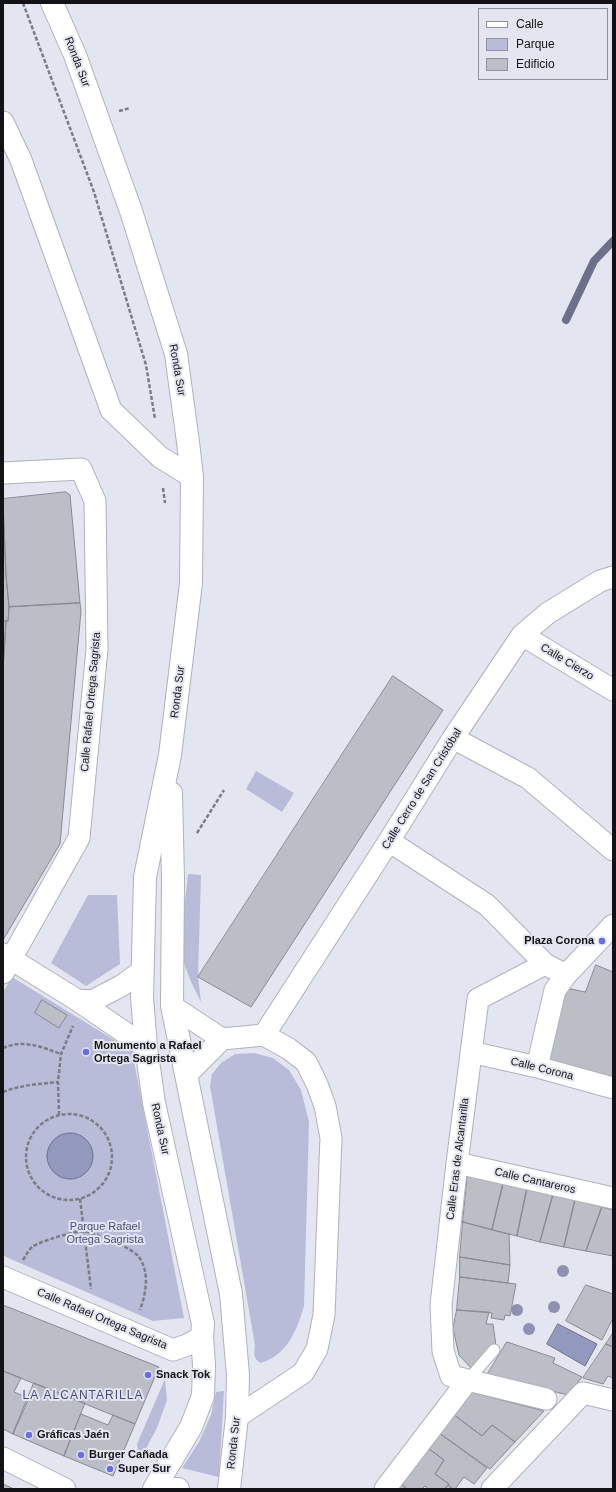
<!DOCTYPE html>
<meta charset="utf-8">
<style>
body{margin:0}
#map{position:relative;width:616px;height:1492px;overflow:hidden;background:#e3e5f0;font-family:Helvetica,sans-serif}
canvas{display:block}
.frame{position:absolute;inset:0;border:4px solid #131317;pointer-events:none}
.legend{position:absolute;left:478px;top:8px;width:130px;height:72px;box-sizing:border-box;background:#e3e5f0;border:1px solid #909199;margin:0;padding:5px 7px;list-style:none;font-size:12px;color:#131317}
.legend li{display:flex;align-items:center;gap:8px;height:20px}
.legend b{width:20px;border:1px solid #909199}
</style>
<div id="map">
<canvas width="616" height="1492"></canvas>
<div class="frame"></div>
<ul class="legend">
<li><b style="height:5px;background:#fff"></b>Calle</li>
<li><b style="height:11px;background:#b8bcd9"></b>Parque</li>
<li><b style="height:11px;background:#bbbdc7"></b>Edificio</li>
</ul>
</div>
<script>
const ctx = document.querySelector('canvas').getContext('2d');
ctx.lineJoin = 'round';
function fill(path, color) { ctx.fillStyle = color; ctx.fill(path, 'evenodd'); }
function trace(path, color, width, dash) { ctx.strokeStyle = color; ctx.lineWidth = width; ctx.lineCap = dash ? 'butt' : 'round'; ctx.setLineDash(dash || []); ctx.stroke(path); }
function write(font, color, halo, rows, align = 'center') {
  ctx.font = font + ' Helvetica,sans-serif'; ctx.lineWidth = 4; ctx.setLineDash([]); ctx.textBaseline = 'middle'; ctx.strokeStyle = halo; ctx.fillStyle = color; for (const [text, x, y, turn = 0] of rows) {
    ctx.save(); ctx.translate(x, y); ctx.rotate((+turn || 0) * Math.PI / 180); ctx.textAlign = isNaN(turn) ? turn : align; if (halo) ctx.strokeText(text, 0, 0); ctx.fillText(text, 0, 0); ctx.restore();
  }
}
const green = new Path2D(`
 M256,771l38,22 -12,19 -36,-23z
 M188,874l13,1 -3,102 3,25c-8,-16 -17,-33 -19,-50 -2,-24 4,-54 6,-78z
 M88,895h29l3,69 -34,22 -35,-23z
 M12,977l120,74 52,267 -31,3 -147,-64 -3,-3v-262zM70,1133l-4,45c-8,-2 -12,-5 -17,-13l7,-27 7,-4z
 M254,1053l19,5 16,12 12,20 8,32 -5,184c-7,24 -17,50 -44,57 -7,-5 -6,-10 -5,-18l-45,-259 2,-12 9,-11 14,-9z
 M165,1379l2,21 -10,28 -14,26 -5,-3 -1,-7z
 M224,1391l-5,86 -37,-9 17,-26 12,-27 5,-23z`);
const water = new Path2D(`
 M47 1156a23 23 0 1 1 46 0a23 23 0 1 1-46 0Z
 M558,1324l39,20 -12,22 -38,-22z`);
const stream = new Path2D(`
 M566,320l28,-59 19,-20`);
const building = new Path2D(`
 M66,492l4,3 10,108 -71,4 -3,-31 -3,-77z
 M3,503l3,73 3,31 -1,14h-2l-3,-1z
 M80,603l1,8 -21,233 -57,96v-270l3,-49h2l1,-14z
 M3,620l3,1 -3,49z
 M393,676l50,34 -192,297 -53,-30z
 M596,965l17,7v109l-67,-18 16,-76 23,5z
 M42,1000l25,15 -8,13 -24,-15z
 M468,1172l36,8 -12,50 -29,-8z
 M504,1180l23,9 -10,47 -25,-6z
 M527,1189l26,6 -13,47 -23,-6z
 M553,1195l22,5 -11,47 -24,-5z
 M575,1200l27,7 -16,44 -22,-4z
 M602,1207l11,3v46l-27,-5z
 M463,1222l46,12 1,31 -50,-8z
 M460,1257l50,8 -2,18 -48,-6z
 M460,1277l56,7 -6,32 -5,-1 -1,5 -13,-2 1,-5 -35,-3z
 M586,1285l27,9v24l-11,22 -36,-19z
 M3,1305l156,62 -24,57 -132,-53z
 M457,1310l32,2 -3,12h7l3,22 -24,23 -13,-14 -6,-26z
 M613,1333v14l-7,-3z
 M507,1342l48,16 -2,5 29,14 -14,18 -81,-20z
 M606,1344l7,3v31l-5,-2 -5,8 -20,-6z
 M3,1371l18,7 -7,14 15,6 -16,36 -10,-5z
 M34,1383l51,20 -21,53 -51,-22z
 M471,1392l73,19 -29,31 -23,-17 -10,11 -29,-22z
 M81,1414l27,11 5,-10 22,9 -22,52 -49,-20z
 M453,1414l29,22 10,-11 23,17 -25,27 -51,-36z
 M439,1433l48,35 -13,16 -10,-7 -9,12h-2l-5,-4 1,-1 -14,-10 9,-14 -16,-12z
 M428,1448l16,12 -9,14 14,10 -4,5h-17l-3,-3 -3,3h-15l-6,-5z
 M3,1484l11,5h-11z
 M401,1484l6,5h-9z
 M448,1485l5,4h-8z`);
const path = new Path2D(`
 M23,3l71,189 52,173 9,54
 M119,111l11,-3
 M163,488l2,15
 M197,833l27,-43
 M3,1048c20,-9 39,-1 58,6
 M3,1092c18,-7 36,-8 55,-10
 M26 1157a43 43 0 1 1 86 0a43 43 0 1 1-86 0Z
 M59,1115l-1,-33 3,-28 12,-28
 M80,1199l11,90
 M23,1260c3,-5 5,-9 9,-13 6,-5 45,-17 52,-16 11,2 49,17 55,26 11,16 7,36 1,53`);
const lane = new Path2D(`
 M468,1380l26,-30`);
const street = new Path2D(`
 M3,122l18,38 90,250 49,47 32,20
 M3,473l78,-4 14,32 2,148 -18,189 -76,135
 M522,635l91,55
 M453,738l75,40 85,72
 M389,841l98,64 58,59 21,11
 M3,954l74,46 69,47
 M545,964l-67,35 -21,164 -16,142 2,46 8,25 95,23
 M77,1000l15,1 29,-15 21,-15
 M172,1006l50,33 42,-4 25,14 17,13 11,22 8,22 6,32 -7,177 -7,34 -14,24 -66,44
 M264,1035l125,-194 64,-103 69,-103 26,-22 52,-32 13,-4
 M471,1052l66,15 76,21
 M537,1067l18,-77 11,-15 47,-50
 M186,1075l36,-36
 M457,1163l156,35
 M3,1277l170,73 14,-5 15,-8
 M3,1458l62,31
 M385,1489l83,-109
 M492,1489l91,-96 30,7`);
const secondary = new Path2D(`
 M52,3l23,52 56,156 45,143 12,88 4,35 -1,106 -21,172 -25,122 -3,120 4,50 8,56 49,221 -1,13 2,28 -1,31 -12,31 -37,62
 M171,793l2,86 -1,127 59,288 7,81 -1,42 -8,72
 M175,1489h3`);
const trees = [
 [563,1271],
 [554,1307],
 [517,1310],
 [529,1329]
];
const markers = [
 [602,941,4,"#6b6de7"],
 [86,1052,4,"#6b6de7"],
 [148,1375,4,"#6b6de7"],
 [29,1435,4,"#6b6de7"],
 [81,1455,4,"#6b6de7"],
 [110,1469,4,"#6b6de7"]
];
const streetNames = [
 ["Ronda Sur",77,62,69],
 ["Ronda Sur",177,370,80],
 ["Calle Cierzo",567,662,31],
 ["Ronda Sur",178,692,-83],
 ["Calle Rafael Ortega Sagrista",91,702,-85],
 ["Calle Cerro de San Cristóbal",422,789,-58],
 ["Calle Corona",542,1069,14],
 ["Ronda Sur",160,1129,78],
 ["Calle Eras de Alcantarilla",458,1159,-83],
 ["Calle Cantareros",535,1181,13],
 ["Calle Rafael Ortega Sagrista",102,1319,23],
 ["Ronda Sur",234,1443,-84]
];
const poiNames = [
 ["Plaza Corona",594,941,"right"],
 ["Monumento a Rafael",94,1046],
 ["Ortega Sagrista",94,1059],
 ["Snack Tok",156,1375],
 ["Gráficas Jaén",37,1435],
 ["Burger Cañada",89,1455],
 ["Super Sur",118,1469]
];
const parkNames = [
 ["Parque Rafael",105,1227],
 ["Ortega Sagrista",105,1240]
];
const neighbourhoodNames = [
 ["LA ALCANTARILLA",83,1396]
];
fill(green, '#b8bcd9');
fill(water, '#9398bd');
trace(water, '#6d708b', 1);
trace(stream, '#6d708b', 8);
fill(building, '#bbbdc7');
trace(building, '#888993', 1);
trace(lane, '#b0b1bc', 13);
trace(street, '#b0b1bc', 23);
trace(secondary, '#b0b1bc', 24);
trace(path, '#7b7c84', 2.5, [4, 2]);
trace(lane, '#fff', 11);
trace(street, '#fff', 21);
trace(secondary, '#fff', 22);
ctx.fillStyle = '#8e91b1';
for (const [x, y] of trees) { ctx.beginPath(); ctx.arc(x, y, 6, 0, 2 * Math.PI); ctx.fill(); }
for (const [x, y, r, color] of markers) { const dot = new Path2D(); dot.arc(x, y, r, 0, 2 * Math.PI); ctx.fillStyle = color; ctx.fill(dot); trace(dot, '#e3e5f0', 1.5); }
write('11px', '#131317', '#e3e5f0', streetNames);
write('bold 11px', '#131317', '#e3e5f0', poiNames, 'left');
write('11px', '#484c7e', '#e3e5f0', parkNames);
ctx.letterSpacing = '1px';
write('12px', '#474a88', '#e3e5f0', neighbourhoodNames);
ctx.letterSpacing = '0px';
</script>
